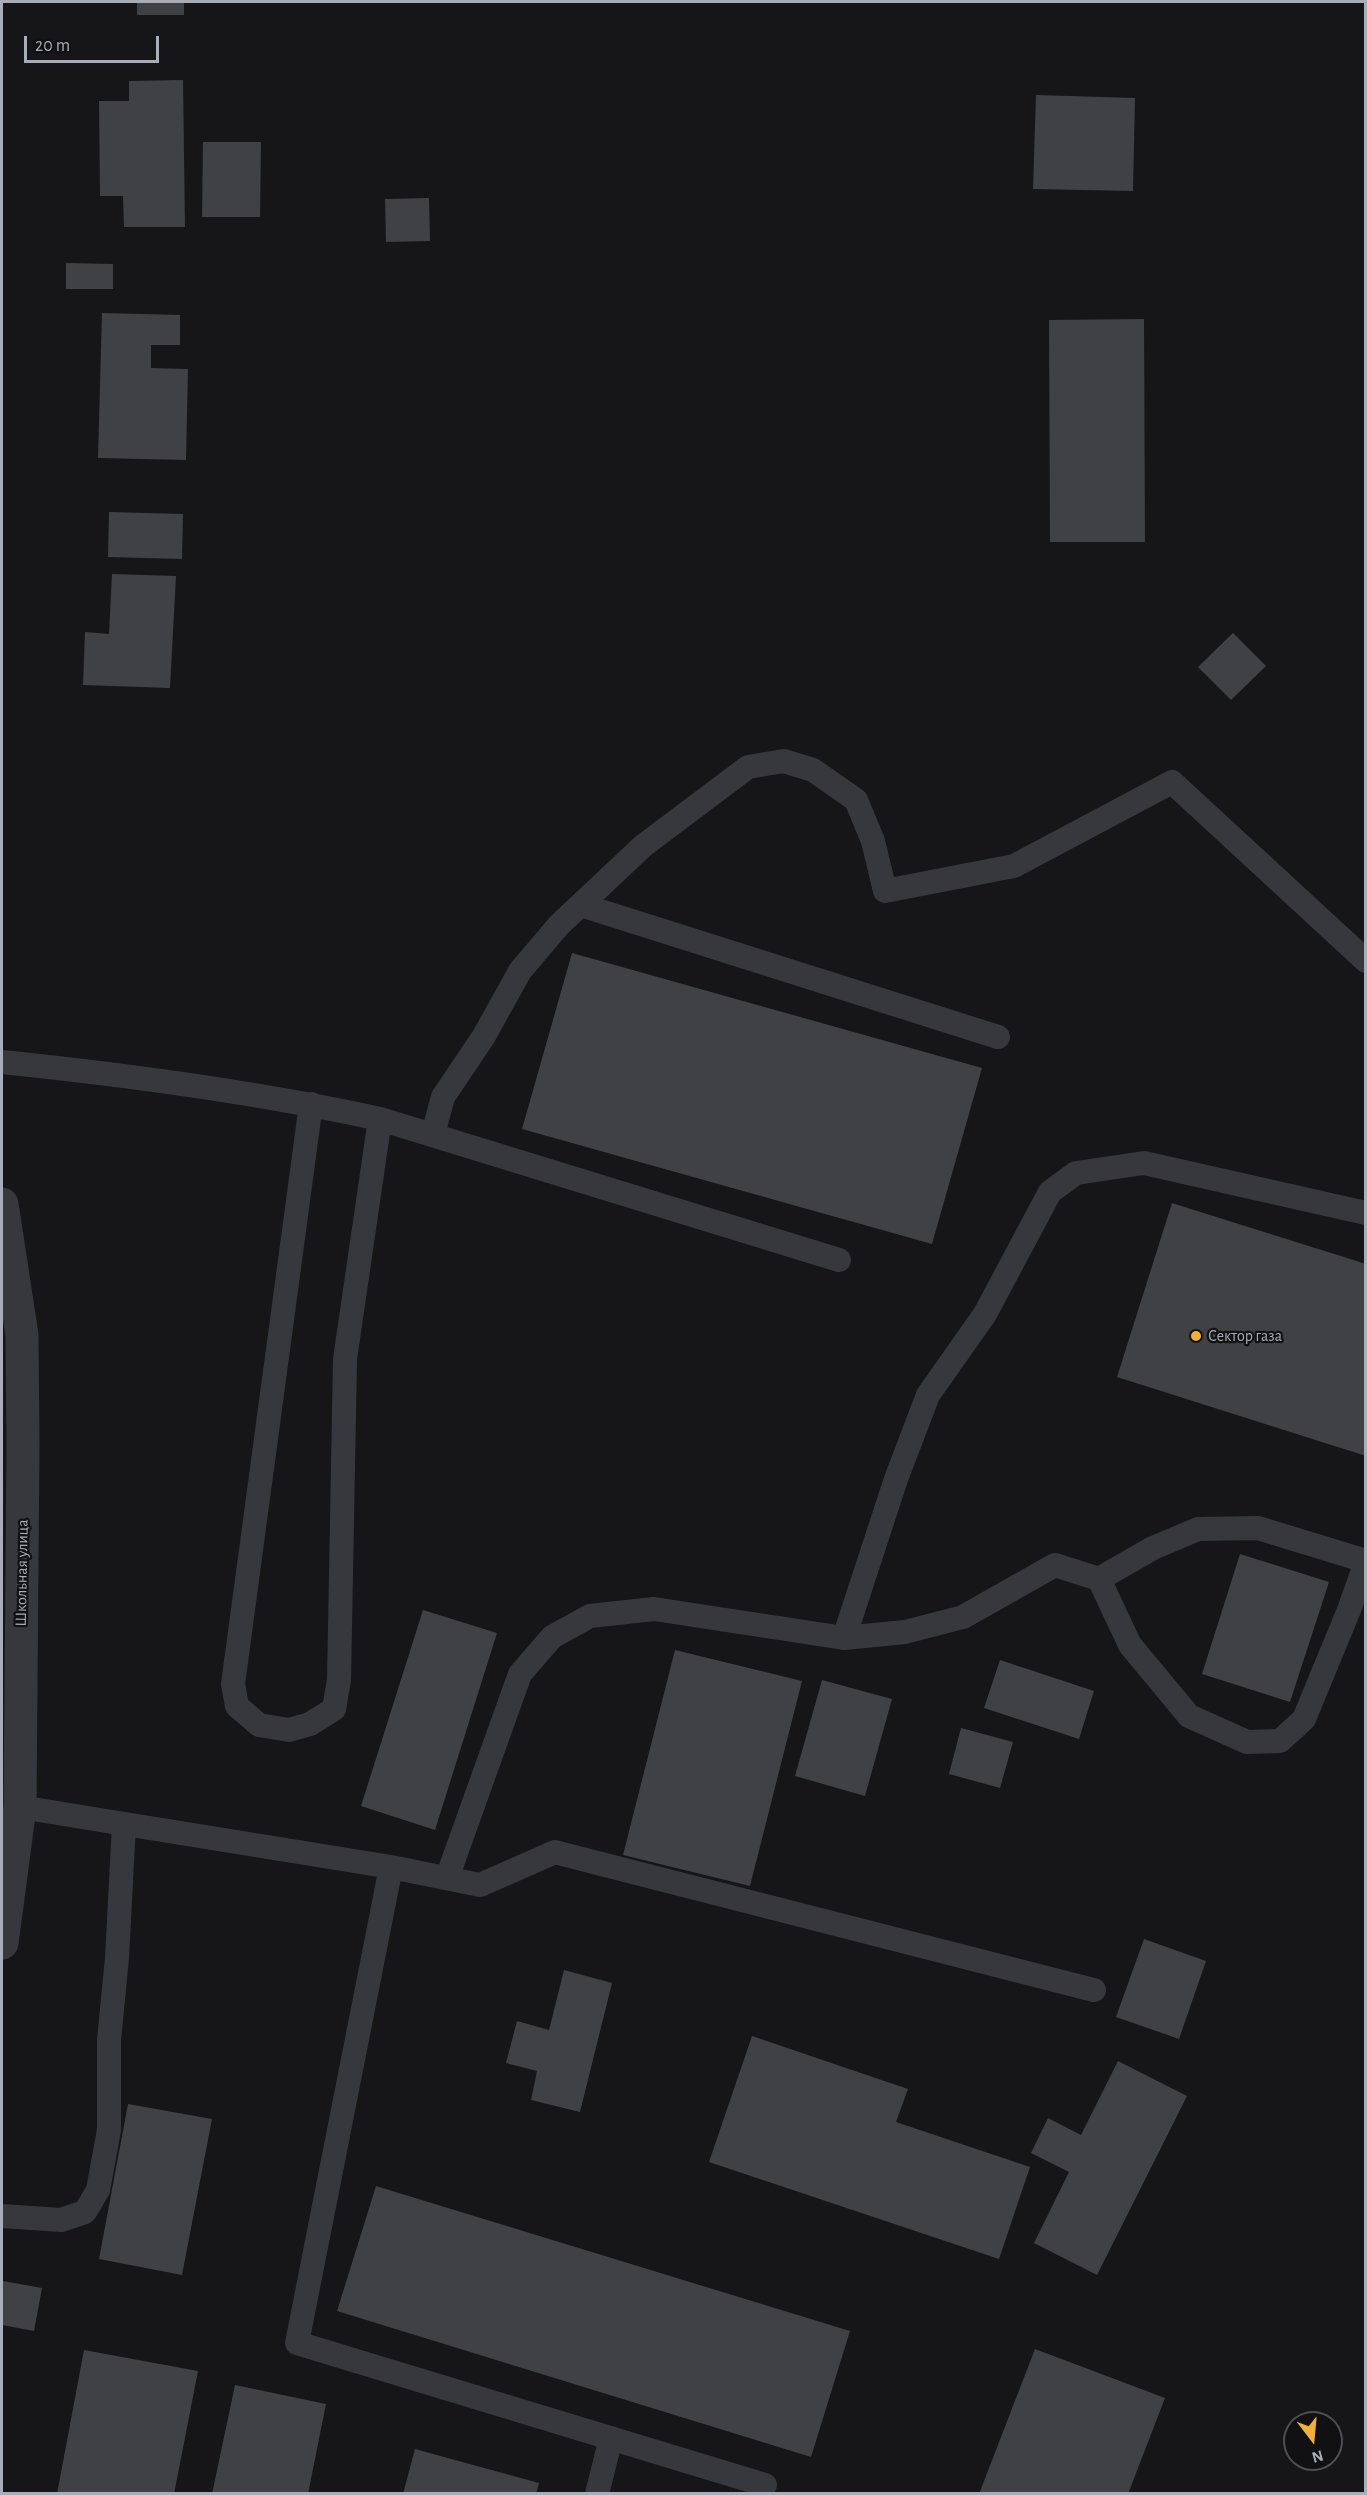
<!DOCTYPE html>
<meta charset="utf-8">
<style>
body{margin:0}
#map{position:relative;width:1367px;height:2495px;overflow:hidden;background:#161618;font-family:"Alegreya Sans",sans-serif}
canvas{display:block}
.frame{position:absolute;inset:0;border:3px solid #a8adb8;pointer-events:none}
.north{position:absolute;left:1283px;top:2411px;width:60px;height:60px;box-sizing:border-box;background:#111113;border:2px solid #4d4f55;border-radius:50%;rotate:164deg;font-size:16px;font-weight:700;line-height:24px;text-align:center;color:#a8adb8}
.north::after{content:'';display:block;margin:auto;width:21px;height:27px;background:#f2b134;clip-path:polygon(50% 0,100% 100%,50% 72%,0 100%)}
.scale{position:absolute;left:24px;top:36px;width:135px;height:27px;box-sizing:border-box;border:3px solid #a8adb8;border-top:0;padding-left:8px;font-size:18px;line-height:21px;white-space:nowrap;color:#a8adb8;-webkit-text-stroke:4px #111113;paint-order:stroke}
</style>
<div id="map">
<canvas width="1367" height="2495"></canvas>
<div class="frame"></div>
<div class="north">N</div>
<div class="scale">20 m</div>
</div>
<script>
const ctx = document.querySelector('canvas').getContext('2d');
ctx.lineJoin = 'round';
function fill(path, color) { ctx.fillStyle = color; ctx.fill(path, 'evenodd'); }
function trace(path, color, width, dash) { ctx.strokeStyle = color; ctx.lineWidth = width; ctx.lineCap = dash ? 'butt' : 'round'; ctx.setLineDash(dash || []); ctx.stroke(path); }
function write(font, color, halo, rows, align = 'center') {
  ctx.font = font + ' "Alegreya Sans",sans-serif'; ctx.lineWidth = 4.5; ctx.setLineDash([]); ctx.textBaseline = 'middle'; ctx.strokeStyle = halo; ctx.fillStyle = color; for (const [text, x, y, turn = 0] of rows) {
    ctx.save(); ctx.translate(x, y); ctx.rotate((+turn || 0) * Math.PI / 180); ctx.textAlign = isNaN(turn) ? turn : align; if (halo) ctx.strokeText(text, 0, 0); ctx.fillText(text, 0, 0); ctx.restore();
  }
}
const building = new Path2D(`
 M137,2h47v13h-47z
 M183,80l2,147h-61l-1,-31h-23l-1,-95h30v-20z
 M1036,95l99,3 -2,93 -100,-2z
 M203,142h58l-1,75h-58z
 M429,198l1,43 -44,1 -1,-43z
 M66,263l47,1v25h-47z
 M102,313l78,2v30h-29v23l37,1 -2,91 -88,-2z
 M1144,319l1,223h-95l-1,-222z
 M109,512l74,2 -1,45 -74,-2z
 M112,574l64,2 -6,112 -87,-3 2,-53 24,2z
 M1233,633l33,33 -35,34 -33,-33z
 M572,953l410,115 -50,176 -410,-115z
 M1172,1203l194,61v192l-249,-79z
 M1240,1554l89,28 -39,120 -88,-28z
 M423,1610l74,23 -62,197 -74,-24z
 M675,1650l127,31 -52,205 -127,-31z
 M1000,1660l94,31 -15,48 -95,-31z
 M822,1680l70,19 -27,97 -70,-20z
 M961,1728l52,14 -13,46 -51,-14z
 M1144,1939l62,22 -27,78 -63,-22z
 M564,1970l48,13 -32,129 -49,-12 6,-29 -31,-8 11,-42 32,9z
 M752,2036l156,53 -12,33 134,45 -31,92 -290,-97z
 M1118,2061l69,35 -90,179 -63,-32 35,-71 -38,-19 17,-35 33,17z
 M128,2104l84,15 -30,156 -83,-16z
 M376,2186l474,145 -39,126 -474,-146z
 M3,2281l39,7 -8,43 -32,-6z
 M1035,2349l130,49 -37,96h-149z
 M84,2350l114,21 -24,123h-117z
 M235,2385l91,19 -18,90h-96z
 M415,2449l124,34 -3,11h-133z`);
const service = new Path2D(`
 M581,905l417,132
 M2,1062c126,13 254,30 378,57l459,141
 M311,1104l-78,580 4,22 22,19 30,5 21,-6 24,-15 5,-29 6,-321 35,-240
 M433,1134l10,-37 41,-61 36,-65 39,-46 84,-79 105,-79 36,-6 29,9 43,30 17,41 12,50 129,-25 158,-84 194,179
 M1099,1579l54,-31 45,-19 60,-1 108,33
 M844,1638l52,-159 32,-84 57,-81 65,-122 26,-19 68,-10 222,50
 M20,1807l371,60 -94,476 468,142
 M391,1867l89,18 75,-33 539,138
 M447,1878l73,-204 32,-37 38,-21 64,-7 190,29 61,-6 58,-15 92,-52 44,14 31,66 59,71 58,26 33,-1 24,-22 45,-109 17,-48
 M2,2216l59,4 24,-8 13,-22 11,-60v-90l8,-82 7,-134
 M597,2494l14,-56`);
const minor = new Path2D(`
 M2,1204l20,131 1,111 -3,361 -18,136`);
const markers = [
 [1196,1336,6,"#f2b134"]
];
const poiNames = [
 ["Сектор газа",1208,1336]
];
const streetNames = [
 ["Школьная улица",22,1573,-89]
];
fill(building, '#404145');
trace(service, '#37383d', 24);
trace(minor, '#37383d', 33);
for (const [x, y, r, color] of markers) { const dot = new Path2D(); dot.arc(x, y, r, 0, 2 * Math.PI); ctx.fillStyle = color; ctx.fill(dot); trace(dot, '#111113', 2); }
write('16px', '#a8adb8', '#111113', poiNames, 'left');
write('16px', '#a8adb8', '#111113', streetNames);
</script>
